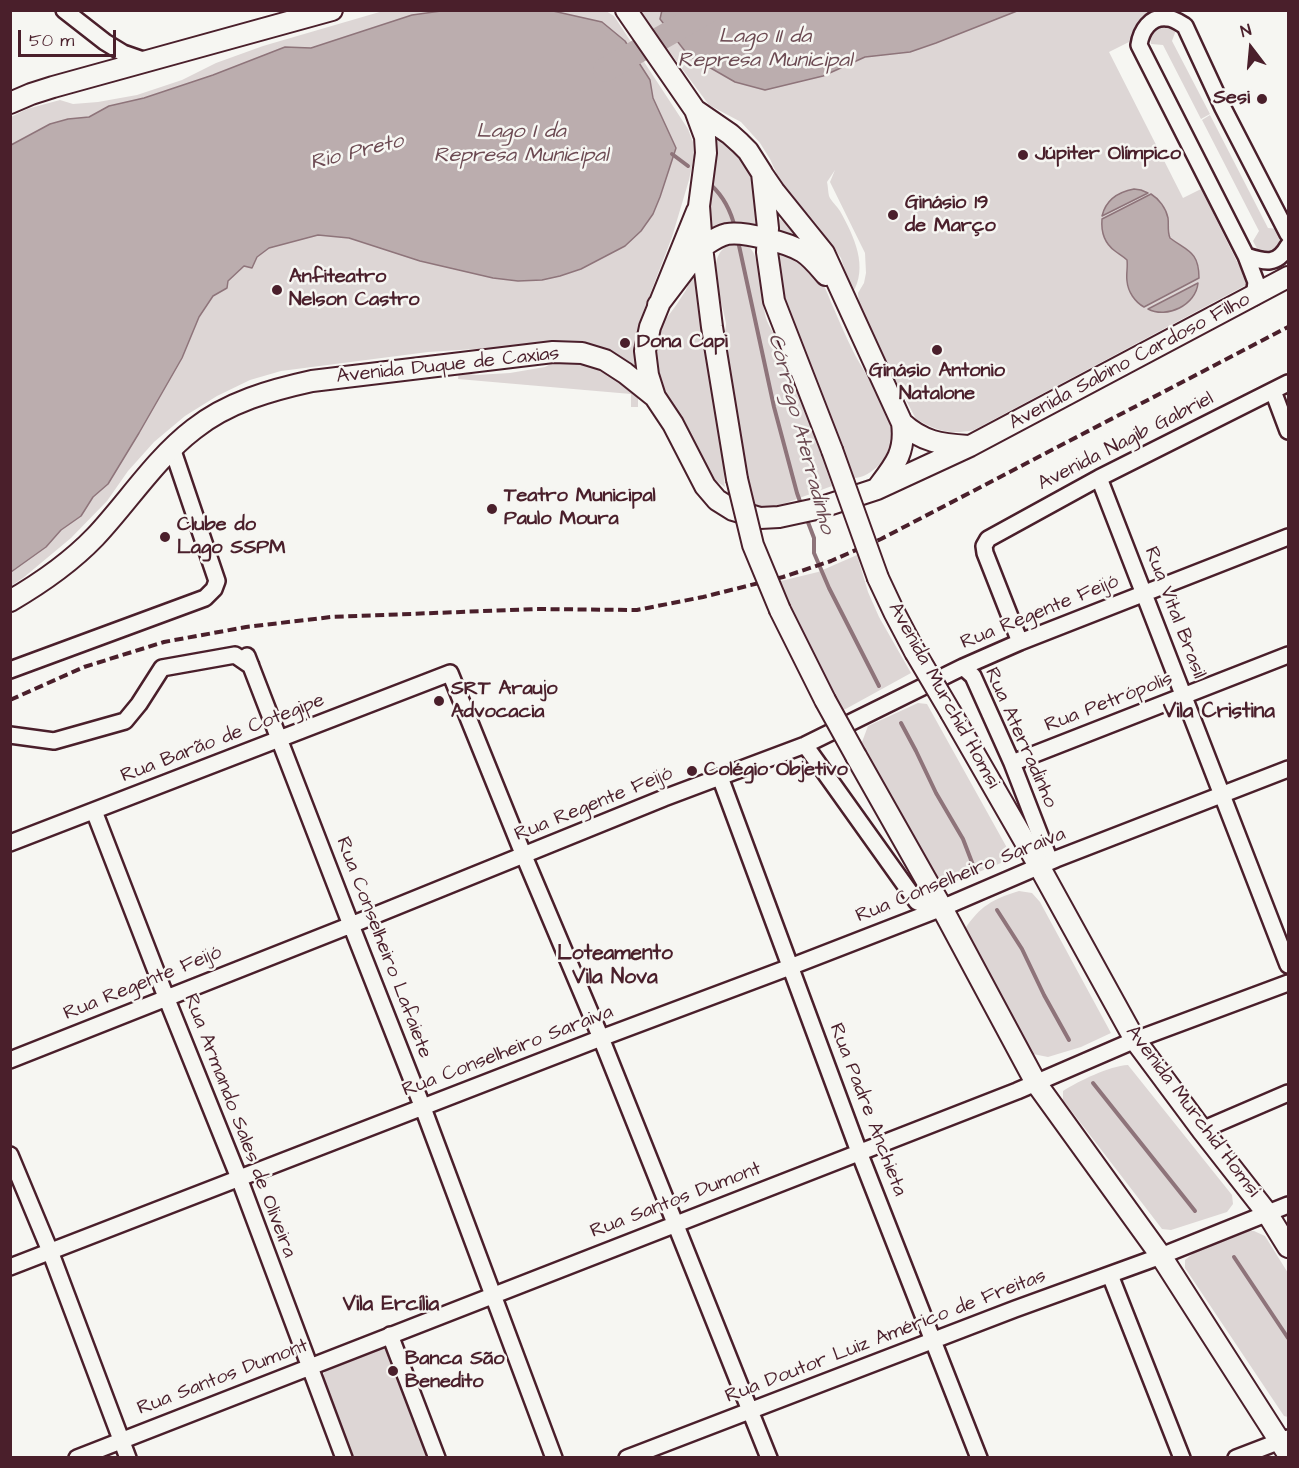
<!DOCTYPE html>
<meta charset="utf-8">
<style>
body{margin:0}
#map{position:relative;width:1299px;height:1468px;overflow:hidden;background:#f6f6f2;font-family:"Architects Daughter",sans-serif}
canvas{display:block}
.frame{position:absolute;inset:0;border:12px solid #4a1f2b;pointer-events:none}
.north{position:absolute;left:1221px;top:18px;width:60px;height:60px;-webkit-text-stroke:4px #f6f6f2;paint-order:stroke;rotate:344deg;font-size:16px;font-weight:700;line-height:24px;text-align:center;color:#4a1f2b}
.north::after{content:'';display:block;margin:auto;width:21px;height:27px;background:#4a1f2b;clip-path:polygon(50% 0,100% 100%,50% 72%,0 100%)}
.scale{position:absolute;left:18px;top:30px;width:98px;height:27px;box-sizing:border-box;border:3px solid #4a1f2b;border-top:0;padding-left:8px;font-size:18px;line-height:21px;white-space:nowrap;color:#4a1f2b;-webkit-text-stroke:4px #f6f6f2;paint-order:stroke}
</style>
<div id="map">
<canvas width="1299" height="1468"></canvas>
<div class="frame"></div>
<div class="north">N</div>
<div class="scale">50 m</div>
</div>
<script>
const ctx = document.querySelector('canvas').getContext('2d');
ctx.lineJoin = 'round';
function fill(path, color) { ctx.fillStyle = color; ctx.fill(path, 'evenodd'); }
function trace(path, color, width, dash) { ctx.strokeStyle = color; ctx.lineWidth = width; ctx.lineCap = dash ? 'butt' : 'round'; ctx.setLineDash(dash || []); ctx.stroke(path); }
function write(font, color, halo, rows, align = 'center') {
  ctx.font = font + ' "Architects Daughter",sans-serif'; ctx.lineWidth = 5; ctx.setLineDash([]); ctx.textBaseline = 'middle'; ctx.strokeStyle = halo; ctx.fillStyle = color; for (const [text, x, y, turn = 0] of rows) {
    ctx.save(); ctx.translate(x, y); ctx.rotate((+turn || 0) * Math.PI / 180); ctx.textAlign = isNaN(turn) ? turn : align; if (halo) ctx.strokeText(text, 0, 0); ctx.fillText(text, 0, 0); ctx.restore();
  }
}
const green = new Path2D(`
 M383,11h58l-29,4 -101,33 -26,-1 -72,28 -69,23 -35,8 -20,11 -21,2 -18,5 -39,21v-28l16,-8 33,-9 13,4 25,-2 39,-7 45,-15 34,-17 47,-17z
 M553,11h53l8,5 74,113 5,13 1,14 -5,24 -17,57 -28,73 -7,57 -52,-25 -157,10 -147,19 -31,9 -33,16 -32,20 -31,26 -26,29 -21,30 -36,37 -48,40 -12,8v-14l35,-25 15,-17 20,-14 12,-19 15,-13 74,-126 17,-41 14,-21 14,-8 1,-7 16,-15 25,-18 49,-13 31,3 71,23 73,17 25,3 24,-1 18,-4 116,-128 -23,-50 -3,-18 -48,-58z
 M639,11h23l-2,8 28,36 135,21 42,-19 45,-5 26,-9 81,-32h133c-12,10 -17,15 -21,31l-20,10 74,146 18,-9 47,95 -274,146c-24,5 -37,1 -58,-11l-56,-106 -2,-20 6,-10 2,-10 -1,-20 -35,-71 5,-12 -8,12c1,4 1,10 2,14 2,5 8,10 11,15 14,25 29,56 12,83l-11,-36 -23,-32 -39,-47 -9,-20 -10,-16 -19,-21 -32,-17z
 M1164,25l5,1 7,4 -4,11 38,73 -9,5 -38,-74 -12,-1c-2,-10 3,-17 13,-19z
 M1210,115l58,113 12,1 4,8 -2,10 -12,8c-11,-3 -12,-4 -17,-14l6,-10 -57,-111z
 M711,135c17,8 32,22 42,39l8,55 -50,2 -4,-17 9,-55z
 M779,219l14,7 16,17 -30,-4 -3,-12 1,-7z
 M732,244c5,0 13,0 18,4 11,9 11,57 17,73 5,12 14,22 19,33l41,113 -1,2 6,17 -46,17 -16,4h-17l-31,-165c2,-6 4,-13 4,-19 -3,-22 -25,-69 6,-79z
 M786,250c10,8 24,16 32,26 7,9 11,22 16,33 6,14 12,28 19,42 14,29 61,85 26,114 -7,7 -17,14 -28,13 -13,-36 -27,-72 -40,-107 -15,-38 -33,-78 -31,-120z
 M692,276h2c10,61 19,123 30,184 2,10 -1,17 1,27l-9,-6h-4l-13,-25 -5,-17 -8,-10 -22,-38 -5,-10 -4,-17 2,-28 3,-9 17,-23 9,-14z
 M560,359c32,1 54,16 78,34v14h-7v-13l-173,-15 1,-7 17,3 34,-2 35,-6z
 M857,555l11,37 11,25 32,56 -69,38 -17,-24 -48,-105 41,-10z
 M918,703l9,1 84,151 -5,6 -57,23 -8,-1 -79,-141 6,-16z
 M1019,891l13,2 8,9 71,131 -30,14 -33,10 -15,-3 -68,-125c15,-23 28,-30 54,-38z
 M1128,1065l104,130 1,9 -6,8 -56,18 -9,-1 -99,-129v-9c16,-10 46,-25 65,-26z
 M1246,1231h8l11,5 23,37v144l-4,-1 -99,-148v-8c16,-15 41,-21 61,-29z
 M399,1340l47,117h-93l-29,-77v-7l5,-6z`);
const water = new Path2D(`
 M662,10h355v1l-81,32 -26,9 -45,5 -42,19 -58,14 -30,-8 -47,-27 -28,-36z
 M441,11h112l49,11 23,19 25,39 3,18 23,50 -16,49 -7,17 -12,17 -16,15 -44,23 -21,7 -18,4 -24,1 -25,-3 -73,-17 -71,-23 -31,-3 -49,13 -12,9 -5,11 -8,-2 -16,15 -1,7 -14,8 -14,21 -17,41 -43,75 -31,51 -15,13 -12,19 -20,14 -15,17 -35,25v-427l39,-21 18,-5 21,-2 20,-11 35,-8 69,-23 72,-28 26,1 101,-33z
 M1134,189l7,1 7,3 -46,23c4,-17 16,-24 32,-27z
 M1151,194c8,5 15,14 17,24 1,7 -1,13 2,20 17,13 29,13 29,40l-55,29c-9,-5 -16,-15 -17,-26 -1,-7 1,-14 0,-21 -4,-4 -8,-6 -12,-9 -11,-8 -14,-20 -13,-32z
 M1198,283c-2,22 -31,36 -50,26z`);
const stream = new Path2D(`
 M672,154l16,12
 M711,185c13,12 20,26 24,43
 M738,241l36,166 23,86 5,14
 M806,517l8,21v15l15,35 50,98
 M901,723l15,28 20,42 27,46 10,26
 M997,910l25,39 22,46 25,45
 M1093,1083l102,128
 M1234,1257l54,81`);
const river = new Path2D(`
 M605,70l105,-60`);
const minor = new Path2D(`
 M64,10l41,32 18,11 23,8
 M1246,256c19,6 31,10 42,-10
 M1254,297l2,-15 -10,-26 -107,-211c2,-14 11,-29 28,-27 6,0 13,5 18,8l38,82 65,126
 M1273,391l15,40
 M1099,478l189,487
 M1020,642l-35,-89 -1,-7 4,-7 111,-61 189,-95
 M247,656l104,269 72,183 131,350
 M963,667l10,9 39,87 38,98
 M10,670l195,-72 9,-9 3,-8 -45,-133
 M10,735l44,6 71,-20 14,-17 23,-36 73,-13 16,11
 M805,745l112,157 25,6
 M1012,763l276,-108
 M720,777l139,375 120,306
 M94,811l72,186 73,181 105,280
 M10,843l440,-170 74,183 77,182 168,420
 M10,1060l341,-135 313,-127 141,-53 158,-78 57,-25 268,-105
 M1202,1130l86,-37
 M10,1155l40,96 78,207
 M10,1267l591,-229 189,-71 152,-59 114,-49 232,-90
 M1110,1275l72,183
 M390,1335l47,123
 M77,1458l940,-367 118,-51 153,-57
 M627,1458l388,-149 146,-53 127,-51
 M1236,1458l52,-20`);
const major = new Path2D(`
 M626,10l69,100 10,27 1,16 -7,53 3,41 10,80 25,152
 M10,103l21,-9 22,-7 279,-77
 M695,110l35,24 10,9 8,8 14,22 6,55 -1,24 7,49 58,149
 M763,175l11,16 50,62 78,170c21,19 38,21 66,23
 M658,305l44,-58c8,-5 16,-11 25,-13 17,-3 62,9 76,18 9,6 16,15 23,23
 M655,397l-7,-22 -3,-24 5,-24 47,-116
 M878,487c17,-22 28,-35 24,-64
 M878,578l16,34 21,40
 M10,601c31,-18 60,-38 85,-64 33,-35 60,-78 99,-108 34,-27 77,-39 118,-48l241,-29 29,1 23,7 20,13 30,24 18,27 32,62 12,14 16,10 27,8 19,-1 37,-8 61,-20 93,-43 318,-169
 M780,610l45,90
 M951,713l88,153 96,174 67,90 65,83 21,34
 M856,756l86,152 94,175 125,173 127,198`);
const rail = new Path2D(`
 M10,700l74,-33 80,-25 82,-15 85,-10 206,-8 100,1 66,-13 80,-20 48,-16 50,-22 407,-212`);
const majorBridge = new Path2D(`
 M832,450l46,128
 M737,479l16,66 27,65
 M915,652l36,61
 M825,700l31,56`);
const markers = [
 [1262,99,6,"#4a1f2b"],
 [1023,155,6,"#4a1f2b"],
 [893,215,6,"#4a1f2b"],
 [277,290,6,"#4a1f2b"],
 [625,343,6,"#4a1f2b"],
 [937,350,6,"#4a1f2b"],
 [492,509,6,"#4a1f2b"],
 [165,537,6,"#4a1f2b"],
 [439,701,6,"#4a1f2b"],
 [692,771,6,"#4a1f2b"],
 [393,1371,6,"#4a1f2b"]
];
const poiNames = [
 ["Sesi",1250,99,"right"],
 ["Júpiter Olímpico",1035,155],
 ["Ginásio 19",905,204],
 ["de Março",905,227],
 ["Anfiteatro",289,278],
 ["Nelson Castro",289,301],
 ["Dona Capi",637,343],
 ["Ginásio Antonio",937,372,"center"],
 ["Natalone",937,395,"center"],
 ["Teatro Municipal",504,497],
 ["Paulo Moura",504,520],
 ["Clube do",177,526],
 ["Lago SSPM",177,549],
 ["SRT Araujo",451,690],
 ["Advocacia",451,713],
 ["Colégio Objetivo",704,771],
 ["Banca São",405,1360],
 ["Benedito",405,1383]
];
const streetNames = [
 ["Avenida Sabino Cardoso Filho",1130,362,-28],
 ["Avenida Duque de Caxias",448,366,-6],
 ["Avenida Nagib Gabriel",1126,442,-27],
 ["Rua Regente Feijó",1040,613,-22],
 ["Rua Vital Brasil",1174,613,69],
 ["Avenida Murchid Homsi",943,696,61],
 ["Rua Petrópolis",1109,703,-21],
 ["Rua Aterradinho",1020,738,66],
 ["Rua Barão de Cotegipe",223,739,-21],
 ["Rua Regente Feijó",594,805,-22],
 ["Rua Conselheiro Saraiva",961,876,-22],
 ["Rua Conselheiro Lafaiete",383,948,69],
 ["Rua Regente Feijó",143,984,-22],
 ["Rua Conselheiro Saraiva",508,1052,-21],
 ["Rua Padre Anchieta",867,1110,69],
 ["Avenida Murchid Homsi",1192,1112,53],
 ["Rua Armando Sales de Oliveira",239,1126,69],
 ["Rua Santos Dumont",676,1201,-21],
 ["Rua Doutor Luiz Américo de Freitas",886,1337,-21],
 ["Rua Santos Dumont",223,1378,-21]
];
const waterNames = [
 ["Lago II da",765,38],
 ["Represa Municipal",765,62],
 ["Lago I da",521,133],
 ["Represa Municipal",521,157],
 ["Rio Preto",357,153,-14],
 ["Córrego Aterradinho",800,434,75]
];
const neighbourhoodNames = [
 ["Vila Cristina",1219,713],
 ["Loteamento",615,955],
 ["Vila Nova",615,979],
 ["Vila Ercília",391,1306]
];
fill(green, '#ddd6d5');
fill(water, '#bbadae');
trace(water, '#8e747a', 1.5);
trace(stream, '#8e747a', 4);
trace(river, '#bbadae', 24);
trace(minor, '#4a1f2b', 20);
trace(major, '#4a1f2b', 24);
trace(minor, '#f6f6f2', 15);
trace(major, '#f6f6f2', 20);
trace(rail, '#4a1f2b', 4, [9, 4.5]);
trace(majorBridge, '#4a1f2b', 24, []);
trace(majorBridge, '#f6f6f2', 20);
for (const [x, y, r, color] of markers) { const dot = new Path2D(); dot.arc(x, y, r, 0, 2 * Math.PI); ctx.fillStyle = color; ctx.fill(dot); trace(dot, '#f6f6f2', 2); }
write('bold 20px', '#4a1f2b', '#f6f6f2', poiNames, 'left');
write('20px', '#4a1f2b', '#f6f6f2', streetNames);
write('italic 21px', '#6c4a52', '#f6f6f2', waterNames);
write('bold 21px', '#4a1f2b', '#f6f6f2', neighbourhoodNames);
</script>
